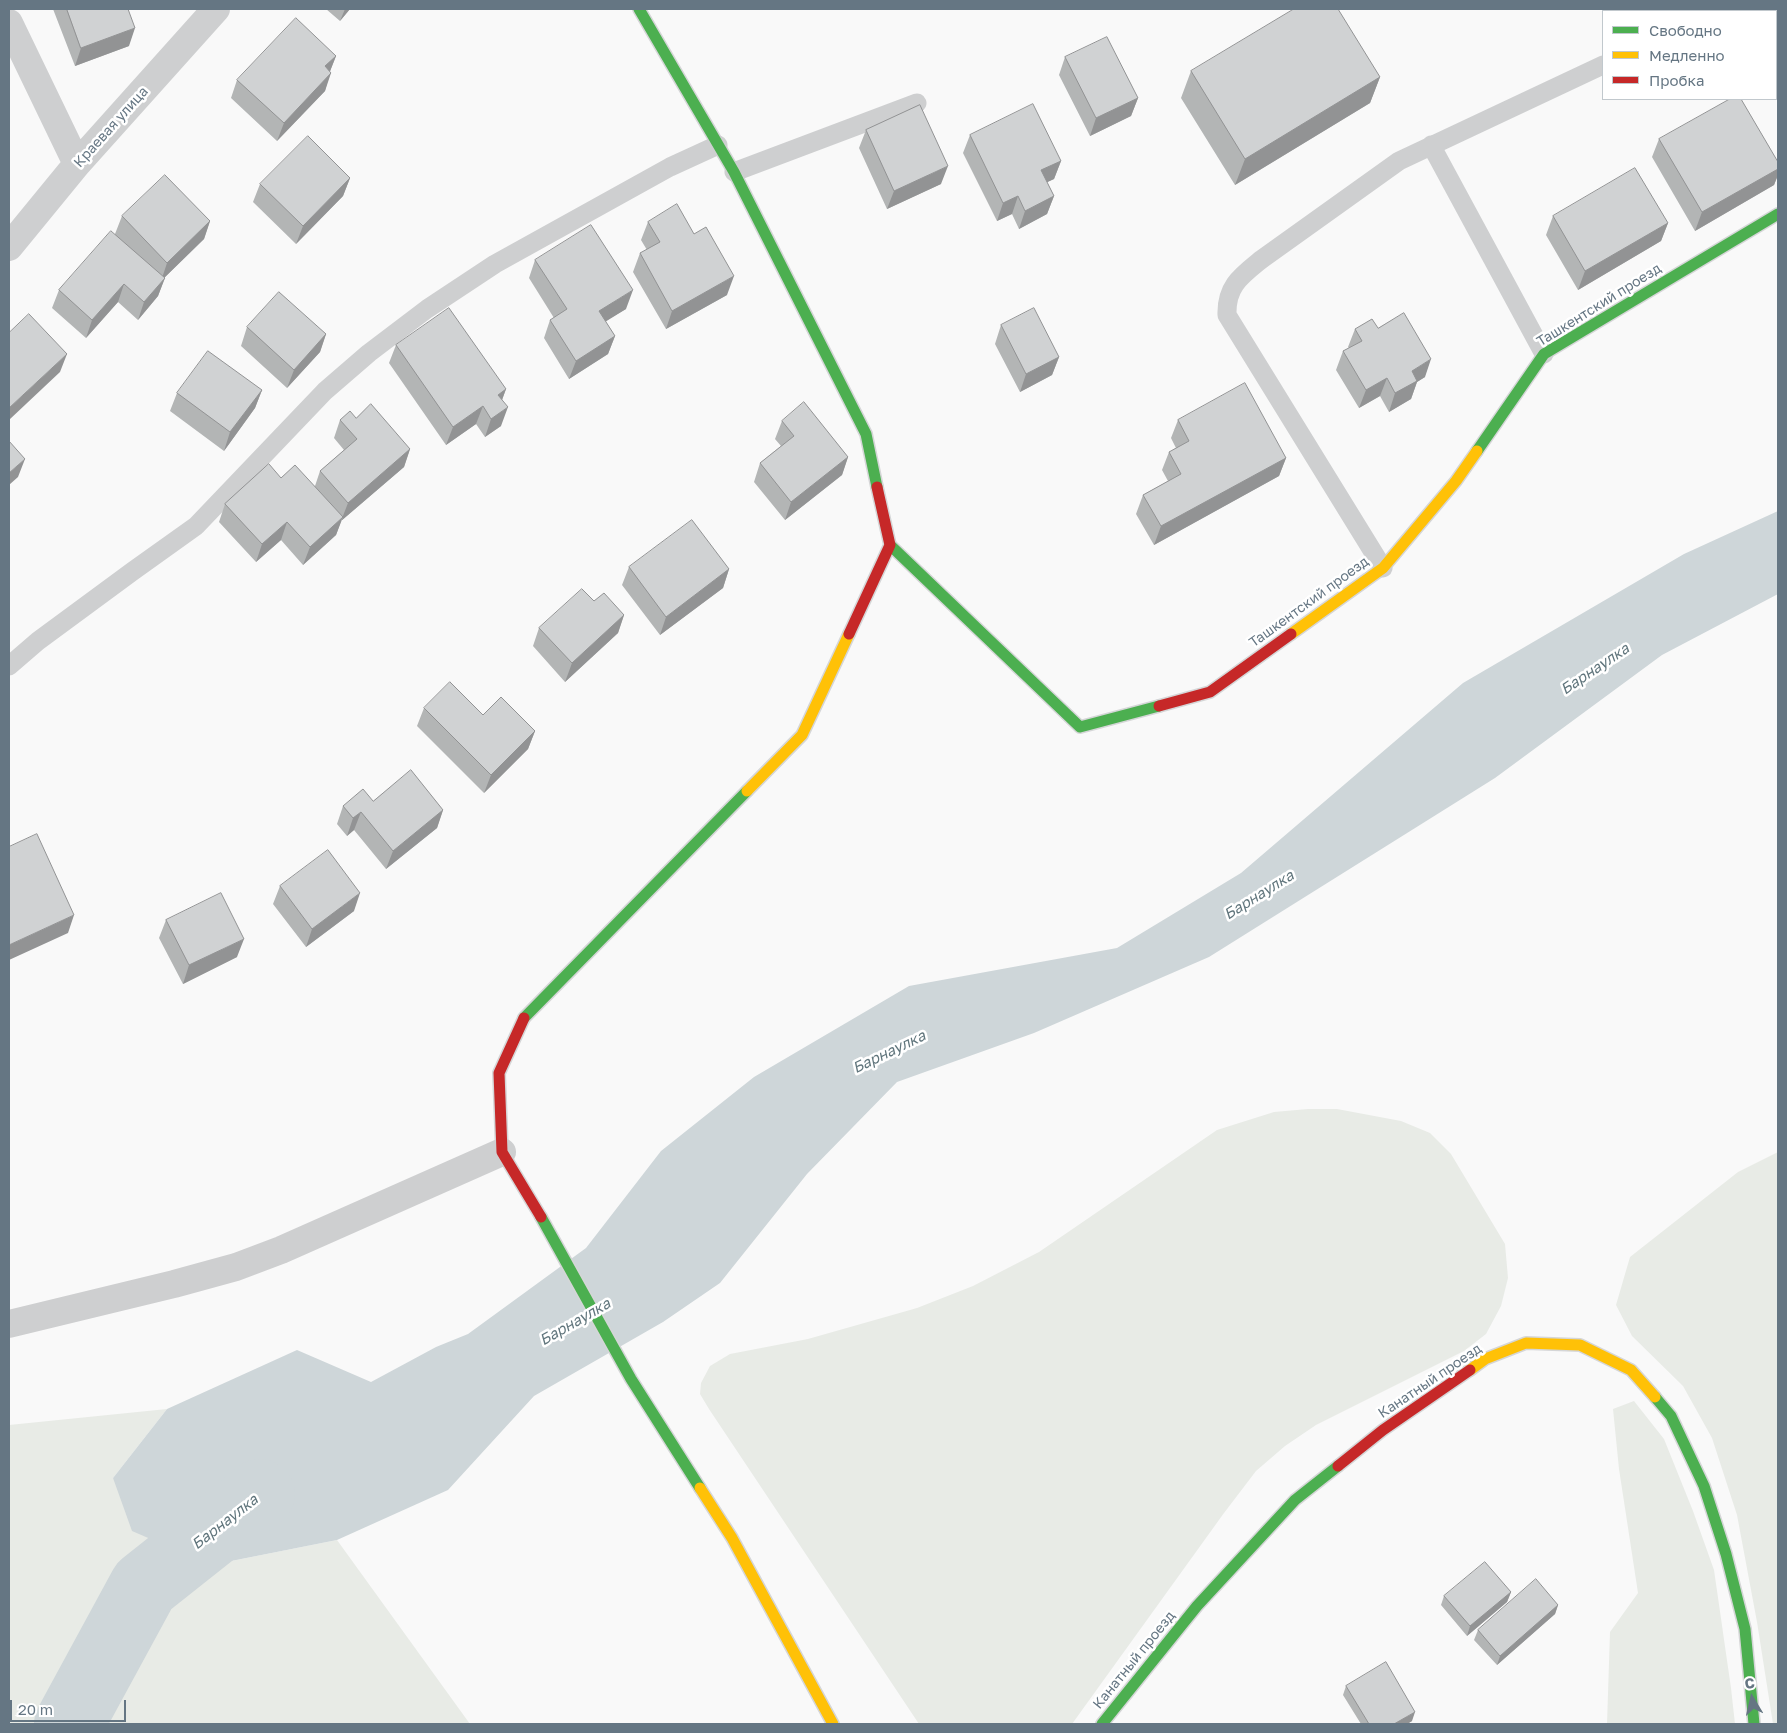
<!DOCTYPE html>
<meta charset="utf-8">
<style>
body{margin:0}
#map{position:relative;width:1787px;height:1733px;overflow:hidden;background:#f9f9f9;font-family:"Golos Text",sans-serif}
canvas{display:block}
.frame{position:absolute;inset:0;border:10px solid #657683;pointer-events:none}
.legend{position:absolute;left:1602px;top:10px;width:175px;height:90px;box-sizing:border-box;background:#fff;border:1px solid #c1c8cd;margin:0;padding:6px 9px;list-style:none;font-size:15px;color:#657683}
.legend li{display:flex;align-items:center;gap:10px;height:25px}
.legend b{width:25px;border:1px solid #c1c8cd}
.north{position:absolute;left:1727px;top:1673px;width:50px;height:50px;-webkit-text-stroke:4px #fff;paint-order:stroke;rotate:351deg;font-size:14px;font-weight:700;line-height:20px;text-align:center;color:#657683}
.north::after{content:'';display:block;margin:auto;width:18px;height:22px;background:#657683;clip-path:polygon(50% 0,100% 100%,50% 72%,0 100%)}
.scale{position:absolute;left:10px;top:1700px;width:116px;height:22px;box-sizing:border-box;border:2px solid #657683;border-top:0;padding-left:6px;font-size:15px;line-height:18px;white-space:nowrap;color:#657683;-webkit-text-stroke:4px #fff;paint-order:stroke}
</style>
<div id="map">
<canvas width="1787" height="1733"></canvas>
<div class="frame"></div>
<ul class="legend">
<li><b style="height:6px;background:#4caf50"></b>Свободно</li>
<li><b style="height:6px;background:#ffc107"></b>Медленно</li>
<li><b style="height:6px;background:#c62828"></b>Пробка</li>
</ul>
<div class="north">С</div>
<div class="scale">20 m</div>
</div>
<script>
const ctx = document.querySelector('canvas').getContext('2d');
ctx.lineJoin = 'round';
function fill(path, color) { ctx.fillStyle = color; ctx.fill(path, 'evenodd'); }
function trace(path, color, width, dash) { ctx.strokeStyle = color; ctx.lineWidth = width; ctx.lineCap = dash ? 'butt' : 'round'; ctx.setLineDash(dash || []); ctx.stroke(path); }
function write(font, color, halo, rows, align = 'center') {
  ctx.font = font + ' "Golos Text",sans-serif'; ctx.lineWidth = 5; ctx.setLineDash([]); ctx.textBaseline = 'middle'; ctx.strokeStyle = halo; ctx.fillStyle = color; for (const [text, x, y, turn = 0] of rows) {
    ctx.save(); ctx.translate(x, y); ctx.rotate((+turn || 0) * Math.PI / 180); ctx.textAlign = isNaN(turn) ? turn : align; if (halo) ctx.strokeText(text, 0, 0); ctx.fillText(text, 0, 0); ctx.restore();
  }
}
const green = new Path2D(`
 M1308,1109h29l64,12 29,12 21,21 54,90 3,34 -7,28 -15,28 -22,17 -148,74 -31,21 -29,25 -32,42 -152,211h-153l-210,-315 -9,-15 1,-11 9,-17 20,-12 78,-15 109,-31 56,-22 66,-34 178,-122 57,-18z
 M1778,1152v572h-5l-16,-102 -20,-107 -25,-77 -29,-52 -51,-50 -16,-31 14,-48 108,-85z
 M1634,1401l30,38 29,72 21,59 17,118 4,36h-128l3,-92 28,-39 -19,-124 -6,-60z
 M167,1409l-54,69 98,87 126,-25 133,184h-461v-299z`);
const water = new Path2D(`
 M1778,511v83l-116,61 -167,123 -286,179 -175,76 -137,49 -90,92 -87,109 -57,39 -129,74 -86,94 -111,50 -126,25 -79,-34 -19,-53 54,-69 130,-59 74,32 65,-35 32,-13 118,-86 75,-97 93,-74 155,-91 208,-38 124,-75 222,-190 221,-129z`);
const river = new Path2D(`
 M69,1724l75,-138 116,-92`);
const lane = new Path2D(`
 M1720,11l5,-2
 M1431,145l113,209
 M734,172l183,-69
 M1383,568l-156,-253c-1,-29 14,-39 35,-56l137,-98 204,-96
 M9,666l29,-25 95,-70 63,-45 129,-135 44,-38 58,-44 68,-45 175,-97 48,-22`);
const street = new Path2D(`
 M9,23l68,141
 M9,247l68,-83 139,-155
 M9,1324l165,-40 62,-17 45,-17 221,-98`);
const fast = new Path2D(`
 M639,9l95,163 132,262 11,53
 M1477,451l67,-97 234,-140
 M890,545l190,182 79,-21
 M524,1018l223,-227
 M541,1217l90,162 69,109
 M1655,1397l16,19 33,70 22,68 19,75 9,95
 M1102,1724l95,-118 98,-106 43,-34`);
const slow = new Path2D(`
 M1291,634l92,-66 73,-87 21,-30
 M747,791l55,-56 47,-101
 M1470,1370l15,-11 41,-16 54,2 51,25 24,27
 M700,1488l32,50 101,186`);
const jam = new Path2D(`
 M849,634l41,-89 -13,-58
 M1159,706l51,-14 81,-58
 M524,1018l-25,55 3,79 39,65
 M1338,1466l45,-36 87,-60`);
const wall = new Path2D(`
 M53,9h75l1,37 -54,20z
 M326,9h24l-10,12z
 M336,56l-6,15 -5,20 -48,50 -46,-43 6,-18z
 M1065,57l73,41 -7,18 -41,20 -31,-61z
 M1191,71l189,6 -10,26 -135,82 -54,-87z
 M866,130l75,54 -54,25 -28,-61z
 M970,135l91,26 -7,18 -7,3 7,14 -7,18 -28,15 -7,-15 -15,7 -34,-68z
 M1659,139l119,23v13l-4,10 -79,46 -43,-74z
 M350,178l-7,18 -47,48 -43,-42 7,-18z
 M122,216l88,5 -6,18 -39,38 -7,19 -20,24 -20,-18 -32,36 -34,-30 7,-18 56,-56z
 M1553,216l115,7 -7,18 -83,49 -32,-55z
 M648,222l46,12 33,61 -61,34 -33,-57 7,-19 7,-3 -6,-10z
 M535,260l91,49 -21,12 10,15 -7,18 -39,25 -25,-41 6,-18 4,-2 -25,-40z
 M1001,325l58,32 -7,18 -32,17 -25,-48z
 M247,327l79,7 -6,18 -33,36 -46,-42z
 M1378,328l47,49 -8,5 -6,17 -22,13 -9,-16 -21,12 -23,-38 7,-19 6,-3 -1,-1 7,-18z
 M396,345l110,44 -4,11 -1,26 -16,11 -9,-13 -30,21 -57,-82z
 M262,390l-7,18 -31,43 -54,-40 7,-18z
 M356,418l54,31 -6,18 -63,54 -5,14 -33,30 -22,-25 -25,22 -37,-40 6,-18 56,-26 34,8 5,-15 24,-21 -10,-12 6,-18z
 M1178,420l108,38 -7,18 -125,69 -18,-31 7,-19 25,-14 -6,-11 7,-18 7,-4 -5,-10z
 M782,421l66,36 -6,18 -57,45 -31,-38 6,-19 21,-17 -6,-7z
 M629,567l100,2 -6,19 -63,47 -38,-50z
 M594,601l30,14 -6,18 -53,49 -32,-36 6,-18z
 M424,708l59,7 52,16 -7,18 -44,44 -67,-67z
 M373,801l70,9 -6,18 -51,41 -32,-39 -7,6 -10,-12 6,-18z
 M280,886l74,25 -48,36 -33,-43z
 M166,920l71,37 -54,27 -24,-46z
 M1511,1592l-4,10 -40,34 -26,-31 3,-9z
 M1558,1605l-3,9 -58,51 -23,-25 4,-10z
 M1346,1686l66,35 -5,3h-46l-18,-29z`);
const shadedWall = new Path2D(`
 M345,9h5l-10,12z
 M135,28l-6,18 -54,20 6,-18z
 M336,56l-7,18 -4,-8z
 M331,73l-6,18 -48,50 7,-18z
 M1380,77l-10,26 -135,82 10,-26z
 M1138,98l-7,18 -41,20 6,-18z
 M1061,161l-7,18 -19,9 6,-18z
 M948,166l-7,18 -54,25 7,-18z
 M1778,169v6l-4,10 -79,46 7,-19z
 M350,178l-7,18 -47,48 7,-18z
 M1018,196l-6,18 -15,7 6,-18z
 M1054,196l-7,18 -28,15 6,-18z
 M210,221l-6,18 -43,42 6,-18z
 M1668,223l-7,18 -83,49 7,-19z
 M734,276l-7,19 -61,34 6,-18z
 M165,278l-7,18 -20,24 6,-18z
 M124,284l-6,18 -32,36 6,-18z
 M633,290l-7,19 -34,21 7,-19z
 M326,334l-6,18 -33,36 7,-18z
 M615,336l-7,18 -39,25 7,-18z
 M67,354l-7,18 -51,48v-12z
 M1059,357l-7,18 -32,17 6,-18z
 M1431,359l-6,18 -8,5 -6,17 -22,13 6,-19 17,-22z
 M1387,378l-7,18 -21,12 7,-18z
 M506,389l-7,19 -1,-13z
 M262,390l-7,18 -31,43 6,-19z
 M483,406l-7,18 -30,21 7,-18z
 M508,407l-7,19 -16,11 6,-18z
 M410,449l-6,18 -63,54 7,-18z
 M848,457l-6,18 -57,45 6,-18z
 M1286,458l-7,18 -125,69 7,-19z
 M25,459l-7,18 -9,8v-12z
 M343,517l-7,18 -33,30 7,-18z
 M287,522l-6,18 -25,22 6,-18z
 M729,569l-6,19 -63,47 6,-18z
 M624,615l-6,18 -53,49 7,-19z
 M535,731l-7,18 -44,44 7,-18z
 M443,810l-6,18 -51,41 7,-18z
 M361,812l-7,18 -7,6 6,-18z
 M360,893l-6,18 -48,36 6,-18z
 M74,915l-6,18 -59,27v-15z
 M244,939l-7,18 -54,27 6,-19z
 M1511,1592l-4,10 -40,34 3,-10z
 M1558,1605l-3,9 -58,51 3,-9z
 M1415,1712l-3,9 -5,3h-13z`);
const building = new Path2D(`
 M67,9h61l7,19 -54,20z
 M1294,9h44l42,68 -135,82 -54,-88z
 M296,18l40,38 -11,10 6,7 -47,50 -47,-43z
 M1107,37l31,61 -42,20 -31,-61z
 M1730,99h11l37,63v7l-76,43 -43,-73z
 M1033,104l28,57 -20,9 13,26 -29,15 -7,-15 -15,7 -33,-68z
 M920,105l28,61 -54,25 -28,-61z
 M308,136l42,42 -47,48 -43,-42z
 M1635,168l33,55 -83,48 -32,-55z
 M165,175l45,46 -43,42 -45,-47z
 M677,204l17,30 12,-7 28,49 -62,35 -32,-58 20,-11 -12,-20z
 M591,225l42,65 -34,21 16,25 -39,25 -26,-41 17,-11 -32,-49z
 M111,231l54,47 -21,24 -20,-18 -32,36 -33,-30z
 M279,292l47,42 -32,36 -47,-43z
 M449,308l57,81 -8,6 10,12 -17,12 -8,-13 -30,21 -57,-82z
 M1034,308l25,49 -33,17 -25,-49z
 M1404,313l27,46 -19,12 5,10 -22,12 -8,-15 -21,12 -23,-39 19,-10 -7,-12 17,-10 6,9z
 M29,314l38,40 -58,54v-75z
 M208,351l54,39 -32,42 -53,-39z
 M1245,383l41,75 -125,68 -18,-31 38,-21 -12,-22 20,-11 -11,-21z
 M804,402l44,55 -57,45 -31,-39 34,-27 -12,-15z
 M371,404l39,45 -62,54 -28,-32 37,-32 -17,-19 10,-9 6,7z
 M9,441l16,18 -16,14z
 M269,464l12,14 14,-13 48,52 -33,30 -23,-25 -25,22 -37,-40z
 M692,520l37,49 -63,48 -37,-50z
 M582,589l12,12 10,-8 20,22 -52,48 -33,-35z
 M450,682l33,33 18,-18 34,34 -44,44 -67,-67z
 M411,770l32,40 -50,41 -32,-39 -8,6 -10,-12 20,-17 10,12z
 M37,834l37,81 -65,30v-98z
 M328,850l32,43 -48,36 -32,-43z
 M221,893l23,46 -55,26 -23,-45z
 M1485,1562l26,30 -41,34 -26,-30z
 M1536,1579l22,26 -58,51 -22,-26z
 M1386,1662l29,50 -21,12h-25l-23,-38z`);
const streetNames = [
 ["Краевая улица",111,127,-48],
 ["Ташкентский проезд",1599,305,-32],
 ["Ташкентский проезд",1309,602,-36],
 ["Канатный проезд",1430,1381,-34],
 ["Канатный проезд",1134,1660,-51]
];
const waterNames = [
 ["Барнаулка",1595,669,-34],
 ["Барнаулка",1259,895,-32],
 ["Барнаулка",889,1052,-26],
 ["Барнаулка",575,1322,-30],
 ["Барнаулка",225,1522,-38]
];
fill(green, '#e8ebe6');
fill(water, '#ced6d9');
trace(river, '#ced6d9', 70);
trace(fast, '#d5d6d7', 14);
trace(slow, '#d5d6d7', 14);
trace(jam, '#d5d6d7', 14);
trace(lane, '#cecfd0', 19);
trace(street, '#cecfd0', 28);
trace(fast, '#4caf50', 11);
trace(slow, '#ffc107', 11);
trace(jam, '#c62828', 11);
fill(wall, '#b3b5b5');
fill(shadedWall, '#929394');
fill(building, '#d0d2d3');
trace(building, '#929394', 1);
write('14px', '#657683', '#fff', streetNames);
write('italic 15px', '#60757c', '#fff', waterNames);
</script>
